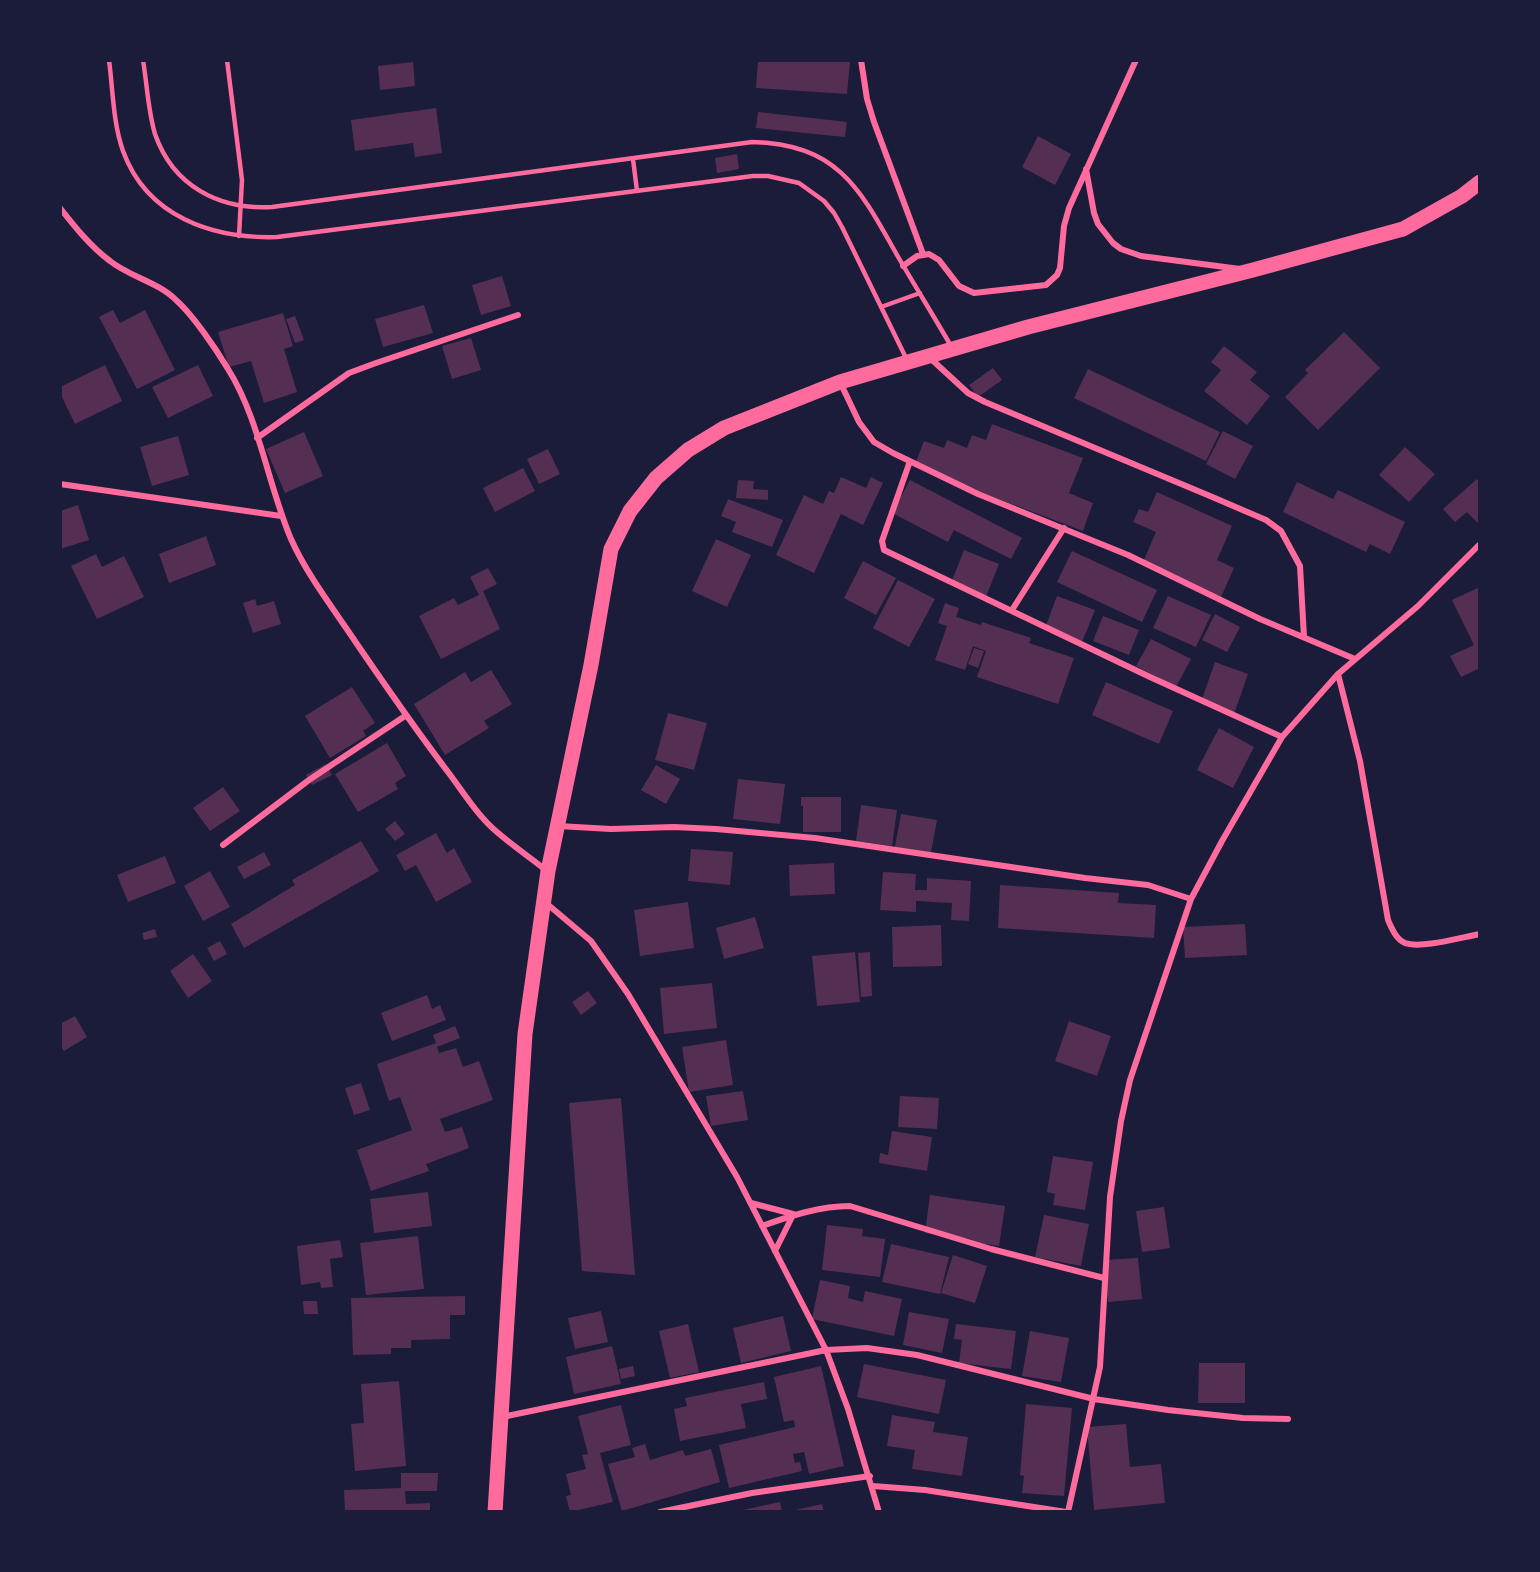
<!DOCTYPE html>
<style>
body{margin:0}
#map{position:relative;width:1540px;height:1572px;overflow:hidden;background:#1b1b3a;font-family:Helvetica,sans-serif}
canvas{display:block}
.frame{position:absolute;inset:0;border:62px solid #1b1b3a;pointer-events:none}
</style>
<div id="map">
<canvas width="1540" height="1572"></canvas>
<div class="frame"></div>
</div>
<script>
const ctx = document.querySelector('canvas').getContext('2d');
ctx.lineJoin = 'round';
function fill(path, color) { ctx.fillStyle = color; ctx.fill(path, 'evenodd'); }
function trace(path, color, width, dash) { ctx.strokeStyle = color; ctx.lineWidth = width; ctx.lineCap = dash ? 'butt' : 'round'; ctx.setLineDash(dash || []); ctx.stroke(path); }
const building = new Path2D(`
 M758,60l92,2 -3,32 -91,-6z
 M413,62l2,24 -35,4 -2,-24z
 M436,108l6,45 -27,4 -2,-14 -58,8 -4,-31z
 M758,112l89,10 -2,15 -89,-9z
 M1038,136l33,18 -16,31 -33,-18z
 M737,154l2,15 -22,4 -2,-15z
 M502,276l9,30 -30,9 -9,-30z
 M424,305l9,28 -50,14 -8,-28z
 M113,310l7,13 25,-13 30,60 -38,19 -38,-72z
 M283,313l10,33 -9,3 13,43 -33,11 -13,-42 -22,6 -11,-35z
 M295,316l9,24 -9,3 -9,-24z
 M1344,332l36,36 -62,62 -33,-33 23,-24 -3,-3z
 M471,338l10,32 -29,9 -10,-33z
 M1224,346l33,26 -7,8 20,16 -23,29 -43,-34 17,-21 -10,-8z
 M105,365l17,36 -47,23 -15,-31v-6z
 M198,365l15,31 -45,22 -16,-31z
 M993,368l9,12 -24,17 -9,-12z
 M1088,369l132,63 -14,29 -132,-63z
 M992,424l91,34 -14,35 24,10 -10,28 -169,-64 10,-26 20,7 3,-8 20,8 5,-13 14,5z
 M1223,431l30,15 -18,33 -29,-15z
 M304,432l19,44 -38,17 -19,-44z
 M178,436l11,39 -37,11 -12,-39z
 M1405,447l30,27 -26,28 -30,-27z
 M548,449l12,25 -21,10 -12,-25z
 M523,468l12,23 -40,21 -12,-24z
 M841,477l25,11 5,-11 12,6 -20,42 -22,-11 -27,59 -38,-18 28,-60 19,9 6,-13 5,2z
 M1477,479l3,4v38l-2,2 -11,-11 -12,10 -12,-13z
 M738,480l16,1 -1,8 15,1v10l-32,-2z
 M910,480l112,58 -11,21 -57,-29 -6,12 -56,-29z
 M1297,482l36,17 5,-9 67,32 -15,32 -20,-10 -4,8 -83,-40z
 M1157,492l75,34 -15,34 17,8 -13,29 -78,-35 13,-30 -23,-10 6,-13 9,3z
 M728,499l55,21 -11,27 -40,-15 4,-10 -15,-6z
 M78,505l11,35 -29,9v-38z
 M206,536l10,29 -47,18 -10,-29z
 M716,539l35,16 -24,52 -35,-16z
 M964,550l35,14 -13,33 -35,-14z
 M1072,551l85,39 -15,32 -85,-40z
 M96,554l6,13 22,-11 20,41 -47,22 -26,-53z
 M863,561l33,17 -20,37 -32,-17z
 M488,568l9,16 -14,7 17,38 -59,30 -22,-43 35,-18 4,7 21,-10 -9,-18z
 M898,580l37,19 -26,48 -36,-19z
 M1480,587v81l-19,9 -11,-21 24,-11 -22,-45z
 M1057,596l38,14 -13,32 -37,-14z
 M1168,596l43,19 -15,32 -43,-19z
 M255,599l2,7 17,-5 7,23 -28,9 -10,-30z
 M945,603l14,5 -3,9 25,8 1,-3 49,16 -2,5 45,15 -16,46 -81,-27 9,-26 -13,-5 -8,24 -30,-10 12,-34 -9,-3z
 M1215,614l25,13 -13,25 -25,-12z
 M1103,616l36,14 -10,25 -36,-14z
 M1151,639l40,20 -15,28 -40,-21z
 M974,648l10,3 -6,17 -10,-4z
 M1215,662l33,12 -14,40 -33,-12z
 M491,670l21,34 -28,17 5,7 -44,27 -31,-51 51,-32 6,10z
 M1106,682l67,29 -14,33 -67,-29z
 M352,687l23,36 -12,8 3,5 -36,22 -25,-42z
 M668,713l39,10 -13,47 -39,-10z
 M1219,728l35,19 -21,41 -36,-18z
 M387,743l19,33 -11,7 3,6 -40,23 -23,-38z
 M326,764l6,11 -20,10 -6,-10z
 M656,765l24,14 -14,25 -25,-14z
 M738,779l47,5 -5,40 -47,-5z
 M223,787l17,24 -30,20 -17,-23z
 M801,797h40v35h-38v-26h-2z
 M861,805l36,5 -5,36 -36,-5z
 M901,814l36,6 -7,38 -36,-6z
 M395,821l10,13 -10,7 -10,-12z
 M436,833l11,20 7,-5 18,34 -36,20 -20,-37 -11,6 -9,-16z
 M361,841l18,30 -135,77 -13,-24 64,-39 -3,-5z
 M691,849l42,3 -3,33 -42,-4z
 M264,852l7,13 -27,14 -7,-12z
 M165,856l11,27 -48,19 -11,-27z
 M834,863l1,31 -45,2 -1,-31z
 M210,871l20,36 -27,14 -19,-35z
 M883,872l33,2 -1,16h12v-12l44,3 -2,40 -18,-1 1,-17 -36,-2v11l-36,-2z
 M1000,885l119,8 -1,10 38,2 -2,33 -156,-10z
 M688,902l6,46 -54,8 -6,-46z
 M755,917l9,31 -40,11 -8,-31z
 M1245,924l2,31 -62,3 -2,-31z
 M941,925l1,41 -49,1 -1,-40z
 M155,929l2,8 -13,3 -2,-7z
 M220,941l7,13 -13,7 -7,-13z
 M855,952l5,50 -43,4 -5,-50z
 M870,952l2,44 -11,1 -3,-44z
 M193,954l19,27 -24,17 -18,-27z
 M712,983l5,45 -53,6 -4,-46z
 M588,991l9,12 -16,12 -9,-13z
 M427,995l5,14 8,-4 6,15 -54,21 -11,-28z
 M75,1016l12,21 -23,14 -4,-6v-21z
 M1069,1021l42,15 -14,40 -42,-15z
 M455,1026l5,12 -23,9 2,6 17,-5 7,19 16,-6 14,39 -53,19 5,13 17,-5 7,21 -43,16 3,7 -58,20 -14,-41 55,-20 -12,-33 -11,4 -12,-37 59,-21 -3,-8z
 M726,1040l7,45 -44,7 -7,-45z
 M361,1083l9,27 -16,5 -9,-27z
 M743,1091l5,29 -37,6 -5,-30z
 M900,1096l39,2 -2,31 -39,-2z
 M621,1098l14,177 -53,-4 -13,-168z
 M892,1131l40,6 -5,34 -48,-8 1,-10 8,2z
 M1053,1156l40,6 -8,48 -32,-5 2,-11 -8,-2z
 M428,1192l4,34 -58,7 -4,-34z
 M930,1195l75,11 -6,40 -29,-4 1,-3 -46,-6z
 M1164,1207l6,41 -28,4 -6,-41z
 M1044,1215l45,9 -8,42 -46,-9z
 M827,1225l36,4 -1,7 23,3 -5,38 -58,-7z
 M418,1236l6,53 -58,6 -6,-52z
 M340,1240l3,17 -13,2 3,28 -12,1 -1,-6 -19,3 -4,-39z
 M891,1244l58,13 -9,37 -58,-12z
 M953,1255l34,11 -12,37 -34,-10z
 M1138,1258l4,41 -34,3 -3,-42z
 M820,1280l30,6 -2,12 15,4 2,-11 37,8 -8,37 -82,-17z
 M465,1296v19h-15v24l-39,1v8h-20v6l-38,1 -2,-57z
 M303,1301h14l1,13h-14z
 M601,1311l7,31 -33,7 -7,-31z
 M909,1312l40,7 -7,34 -39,-8z
 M783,1316l8,35 -50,12 -8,-35z
 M688,1324l11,48 -29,6 -11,-47z
 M956,1324l60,7 -5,38 -52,-6 3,-23 -8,-1z
 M1030,1331l39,7 -8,44 -39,-6z
 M612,1346l9,38 -47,10 -8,-37z
 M1199,1363h46v40h-47z
 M864,1364l82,16 -7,34 -82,-17z
 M633,1366l2,10 -14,3 -2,-10z
 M821,1366l23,100 -35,8 -5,-22 -11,2 2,9 5,-1 2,9 -73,17 -10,-43 76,-18 -1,-7 -10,2 -10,-45z
 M399,1381l7,85 -51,5 -4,-47 13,-1 -3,-39z
 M764,1382l3,17 -26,5 5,24 -66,13 -6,-32 13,-3 -2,-8z
 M1026,1404l46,4 -8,88 -42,-3 2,-17 -4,-1z
 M621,1405l10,40 -31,8 13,49 -43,10 -4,-16 5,-1 -5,-21 20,-5 -4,-14 6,-1 -10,-38z
 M892,1415l43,7 -2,10 35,5 -6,39 -50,-7 3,-19 -28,-4z
 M1126,1424l4,43 31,-3 4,39 -71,7 -7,-83z
 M645,1444l5,16 33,-10 2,6 26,-7 9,33 -98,29 -14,-47 27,-7 -3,-9z
 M401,1473h37l-1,18h-32l1,13 24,-1v9h-85l-1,-22 57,-2z
 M780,1502l2,10h-44v-1z
 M822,1504l2,8h-33v-1z`);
const service = new Path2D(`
 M109,60c4,30 4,63 14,91 24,66 90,88 154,86l476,-61h15l31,7 25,18 10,12 8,14 65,133
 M143,60c4,24 5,51 12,74 18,52 64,76 117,73l480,-65c86,2 108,47 145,113 18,31 36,60 54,91
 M227,60l15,120 -3,56
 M633,159l4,32
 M881,307l39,-14`);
const minor = new Path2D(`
 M861,60l6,39 7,23 49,132
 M1086,169l8,44 4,11 15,19 8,6 20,7 99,13
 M60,208c15,19 30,38 50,53 20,16 48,21 66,39 17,15 40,49 52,69 31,49 40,116 63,170 17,38 45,73 68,108 30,44 60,87 92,129 14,19 28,41 46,56 16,14 34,26 50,39
 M903,266l14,-10 12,-2 10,6 20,26 15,7 72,-8 11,-10 3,-7 4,-42 5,-18 67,-148
 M930,358l38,35 17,9 225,94 56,24 15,11 19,35 4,71
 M840,382l19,40 15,20 19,11 85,41 150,61 132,64 95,40
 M257,438l92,-65 27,-10 142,-48
 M910,461l-28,80 2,9 266,127 132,60
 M60,484l221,32
 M1012,610l52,-82
 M1338,674l22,87 28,159c4,9 8,19 17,23 16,6 57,-6 75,-9
 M558,826l53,3 63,-2 42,2 99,9 270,40 63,7 43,14
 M223,845l86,-65 96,-64
 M546,903l45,38 37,53 109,183 89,173 22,59 31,103
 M751,1203l42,11
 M762,1226c28,-10 58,-20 88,-20l141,43 113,29
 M775,1251l18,-36
 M502,1417l324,-67 41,-2 50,7 177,44 74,11 75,8 45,1
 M873,1486l52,4 141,22
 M660,1512l92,-19 118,-17
 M1068,1512l32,-145 10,-170 11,-76 9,-41 61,-181 31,-58 60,-104 56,-63 80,-68 62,-62`);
const primary = new Path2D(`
 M495,1512l30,-478 23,-163 43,-206 20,-116 19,-38 26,-33 32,-28 36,-22 116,-46 188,-55 225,-57 150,-41 59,-33 18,-14`);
fill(building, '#542f53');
trace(service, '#ff6b9d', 4.5);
trace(minor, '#ff6b9d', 6);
trace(primary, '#ff6b9d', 15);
</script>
